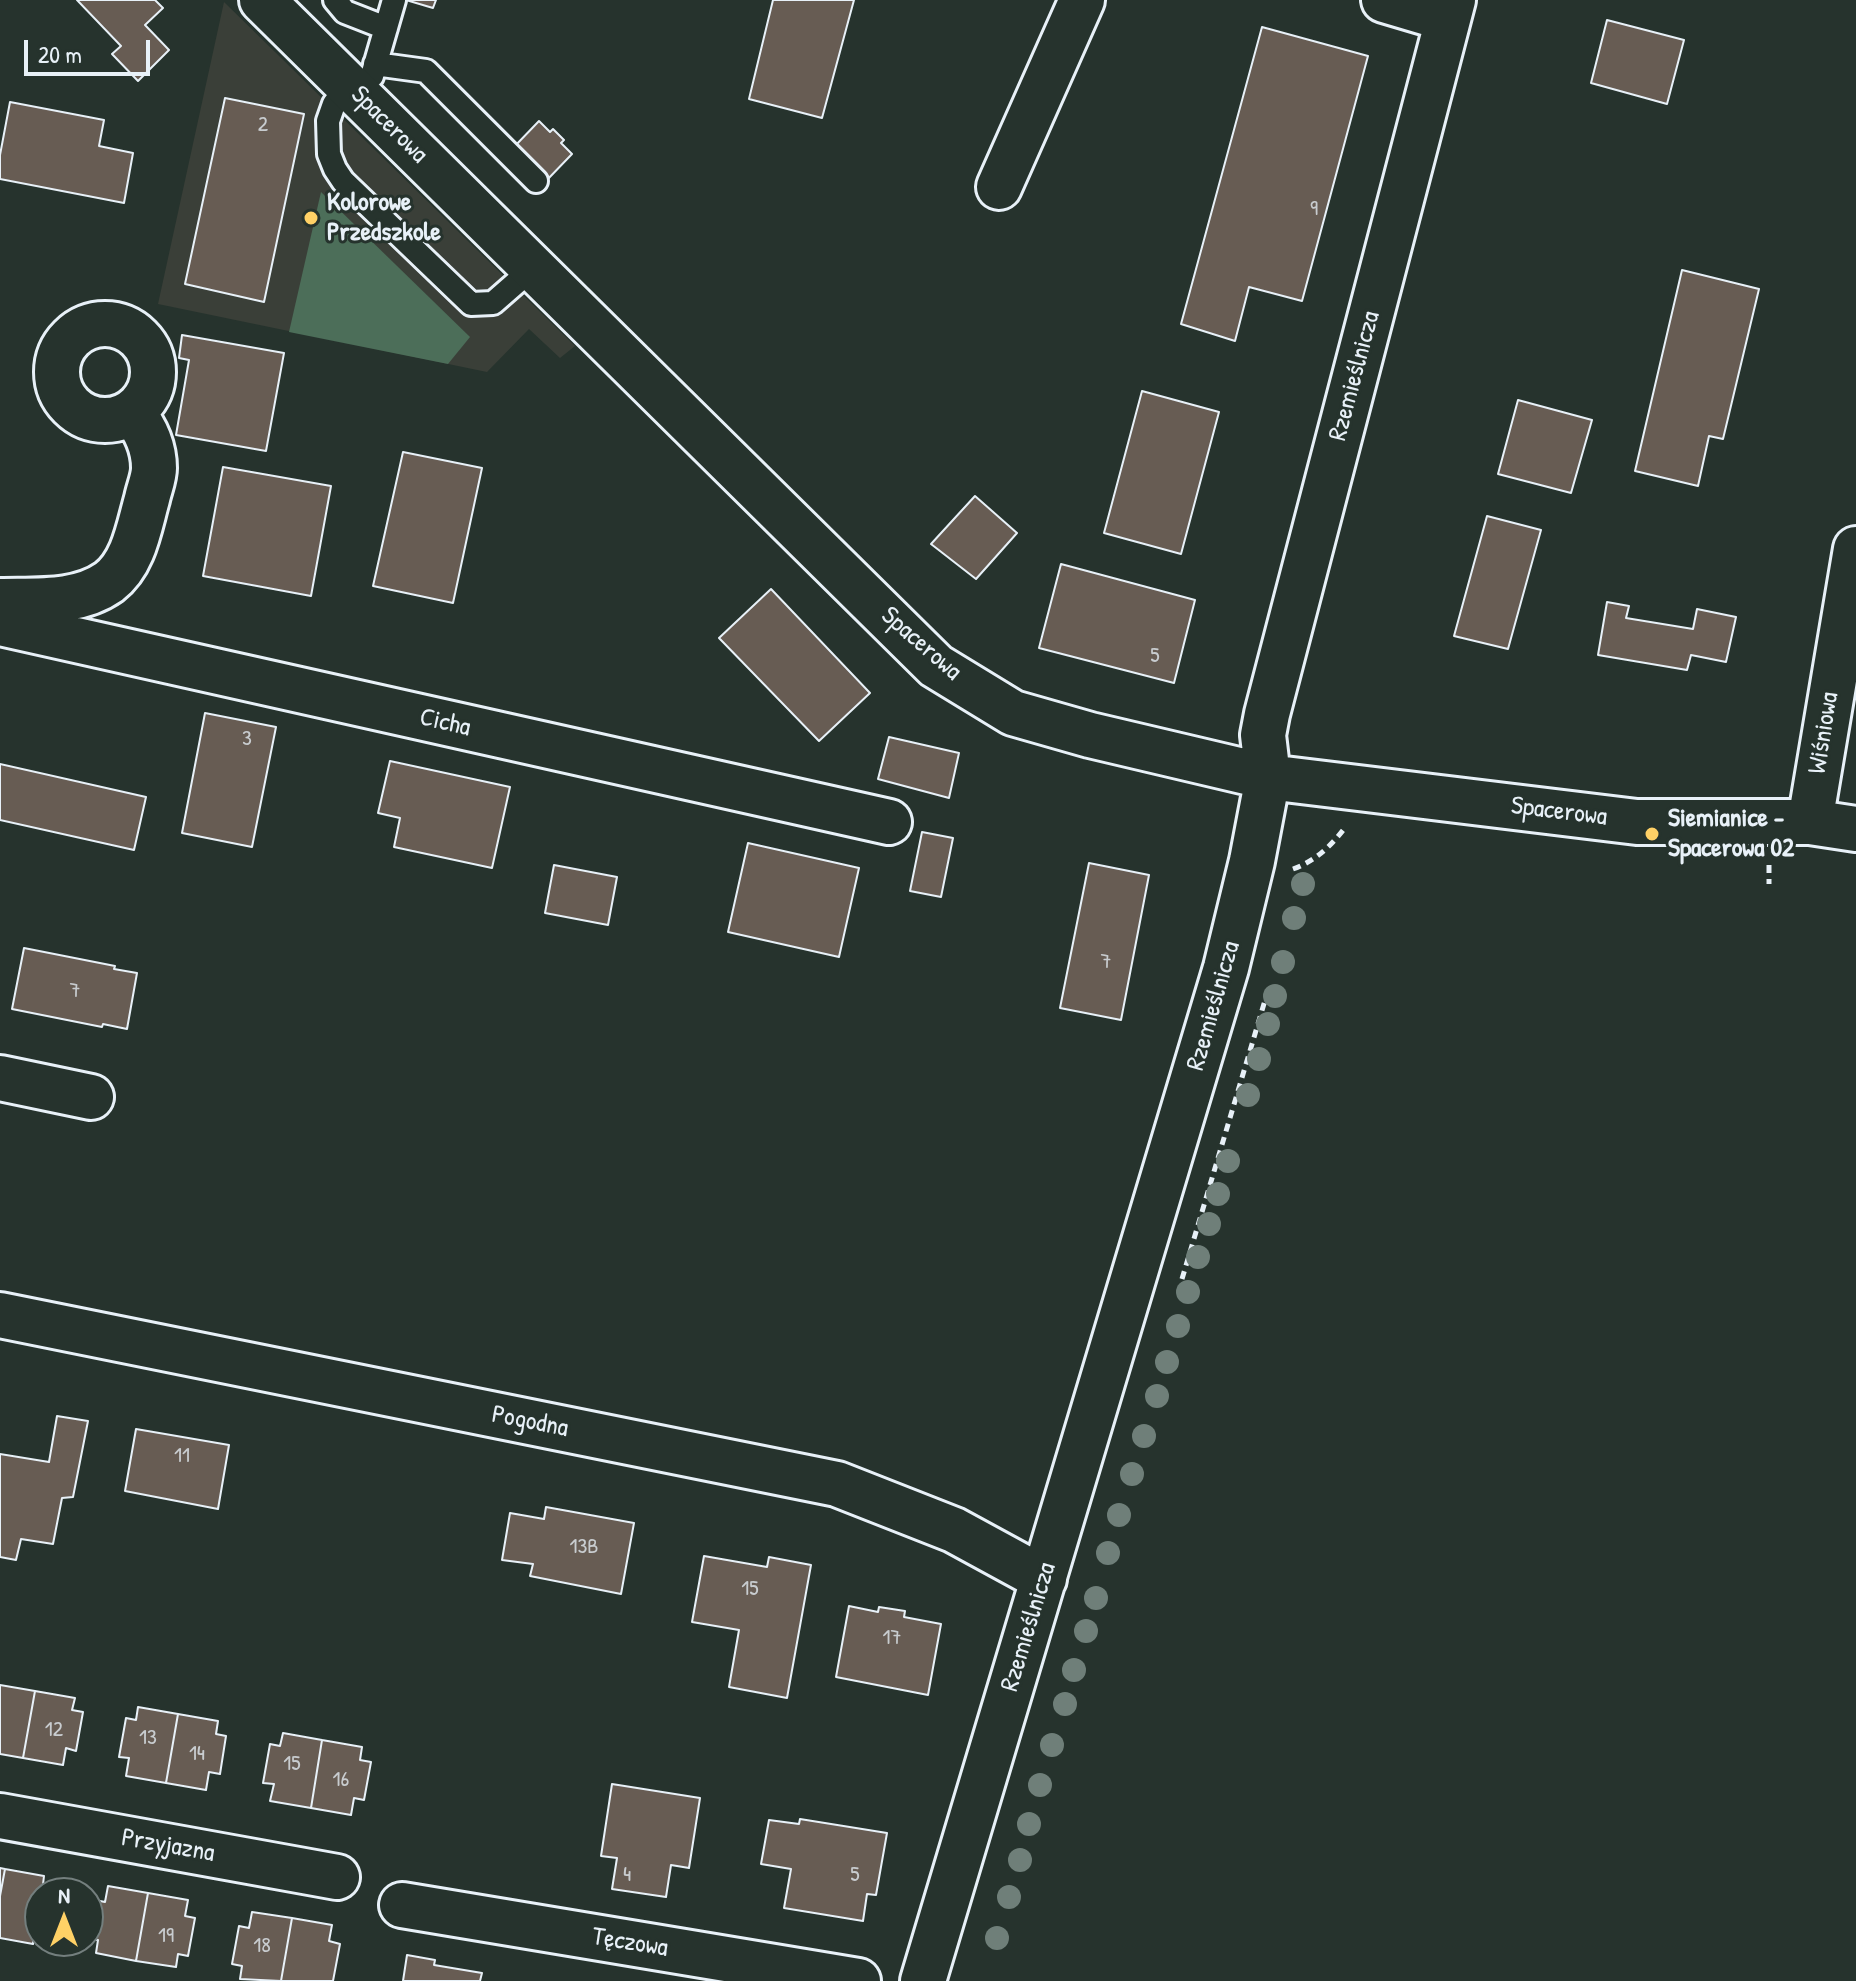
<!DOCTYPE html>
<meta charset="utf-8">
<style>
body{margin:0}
#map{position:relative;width:1856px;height:1981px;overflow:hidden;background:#26332d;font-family:"Patrick Hand",sans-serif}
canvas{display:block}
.north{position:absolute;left:24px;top:1877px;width:80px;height:80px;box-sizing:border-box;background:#26332d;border:2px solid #747f7e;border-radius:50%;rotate:0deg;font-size:22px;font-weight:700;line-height:32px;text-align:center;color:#e8f1f8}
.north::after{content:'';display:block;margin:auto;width:28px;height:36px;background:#ffd166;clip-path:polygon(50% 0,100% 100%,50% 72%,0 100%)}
.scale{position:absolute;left:24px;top:40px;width:126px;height:36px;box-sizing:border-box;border:4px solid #e8f1f8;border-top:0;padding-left:10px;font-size:24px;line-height:28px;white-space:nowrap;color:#e8f1f8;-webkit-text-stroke:6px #26332d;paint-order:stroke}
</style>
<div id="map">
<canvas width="1856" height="1981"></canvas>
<div class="north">N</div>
<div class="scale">20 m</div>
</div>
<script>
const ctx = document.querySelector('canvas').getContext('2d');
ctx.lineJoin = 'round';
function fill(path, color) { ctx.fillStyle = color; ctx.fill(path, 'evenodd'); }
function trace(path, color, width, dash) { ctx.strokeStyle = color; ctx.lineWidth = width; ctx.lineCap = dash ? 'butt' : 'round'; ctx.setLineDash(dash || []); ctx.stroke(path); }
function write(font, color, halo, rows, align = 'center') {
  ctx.font = font + ' "Patrick Hand",sans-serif'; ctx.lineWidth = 6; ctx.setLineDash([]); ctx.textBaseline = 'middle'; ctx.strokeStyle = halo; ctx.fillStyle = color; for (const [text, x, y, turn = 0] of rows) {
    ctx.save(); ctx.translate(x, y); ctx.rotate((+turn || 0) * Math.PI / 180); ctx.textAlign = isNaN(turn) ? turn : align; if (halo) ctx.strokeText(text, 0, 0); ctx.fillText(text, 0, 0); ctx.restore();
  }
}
const built = new Path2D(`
 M224,2l351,344 -15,12 -31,-29 -42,43 -329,-68z`);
const green = new Path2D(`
 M321,192l149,145 -22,27 -159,-32z`);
const building = new Path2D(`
 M77,0h78l8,8 -18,17 24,25 -31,31 -26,-27 9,-8z
 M406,0h30l-3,8z
 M773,0h81l-32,118 -73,-19z
 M1607,20l77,20 -17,64 -76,-21z
 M1262,27l106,29 -66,245 -53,-14 -14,54 -54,-17z
 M225,98l79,16 -40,188 -79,-18z
 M10,102l94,18 -5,26 34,7 -9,50 -124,-24v-24z
 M539,121l11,11 3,-3 11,11 -3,3 11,11 -26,27 -11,-11 3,-3 -12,-12 -3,4 -10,-11z
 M1682,270l77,19 -36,150 -14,-3 -11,50 -63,-15z
 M182,335l102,18 -18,98 -90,-16 13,-75 -10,-2z
 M1142,391l77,21 -38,142 -77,-21z
 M1518,400l74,20 -21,73 -73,-19z
 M403,452l79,16 -29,135 -80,-17z
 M223,467l108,19 -20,110 -108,-20z
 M975,496l42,37 -41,46 -45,-35z
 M1487,516l54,14 -33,119 -54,-13z
 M1061,564l134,36 -21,83 -135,-35z
 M771,589l99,104 -51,48 -100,-103z
 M1607,602l22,4 -3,12 67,11 4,-20 39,8 -10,45 -35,-7 -4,15 -89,-15z
 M205,713l71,14 -24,120 -70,-14z
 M889,737l70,16 -10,45 -71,-19z
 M390,761l120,26 -18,81 -98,-21 6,-29 -22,-5z
 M0,764l146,33 -12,53 -134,-30z
 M922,832l31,6 -12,59 -31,-6z
 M748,843l111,25 -20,89 -111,-25z
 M1089,863l60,12 -28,145 -61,-12z
 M554,865l63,12 -9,48 -63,-12z
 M24,948l91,18 -1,3 23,4 -10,56 -24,-5 -1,3 -90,-18z
 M57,1416l31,5 -15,76 -11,1 -9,46 -32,-5 -5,21 -16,-3v-103l49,8z
 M136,1429l93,16 -11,64 -93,-18z
 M546,1507l88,16 -13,71 -91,-18 3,-12 -31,-4 8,-47 34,6z
 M704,1556l63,11 2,-10 42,8 -24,133 -58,-11 10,-57 -47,-8z
 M849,1606l29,6 1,-5 26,4 -1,6 37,7 -13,71 -92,-18z
 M0,1685l35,6 -12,67 -23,-4z
 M35,1691l40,7 -3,12 11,2 -7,39 -10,-3 -3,17 -40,-7z
 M138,1707l40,7 -12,69 -40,-7 3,-18 -10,-1 7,-39 10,2z
 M178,1714l40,7 -2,13 10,2 -6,38 -11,-2 -3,18 -40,-7z
 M283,1733l39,7 -11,68 -41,-7 4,-17 -11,-1 7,-39 10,2z
 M322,1740l40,7 -2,13 11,2 -7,38 -10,-2 -3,17 -40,-7z
 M612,1784l88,14 -11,70 -18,-3 -5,32 -54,-8 5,-31 -16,-2z
 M800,1819l87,14 -11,62 -9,-1 -4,27 -79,-13 7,-39 -30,-5 8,-44 30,4z
 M0,1868l5,1 -5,27z
 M5,1869l39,7 -2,17h2h-4v38l-5,-1 -2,14 -33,-6v-42z
 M108,1886l40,7 -12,68 -40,-8 2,-13 -10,-1 7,-39 10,2z
 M148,1893l40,7 -3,16 10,2 -7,38 -10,-2 -2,13 -40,-6z
 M252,1912l40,6 -11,63 -41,-2 2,-13 -10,-2 7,-38 10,2z
 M292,1918l40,7 -3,16 11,3 -7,37h-52z
 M407,1955l28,5 -1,5 48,8 -2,8h-77z`);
const path = new Path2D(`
 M1769,865v19
 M1293,869c22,-8 37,-22 51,-40
 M1182,1279l84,-282`);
const service = new Path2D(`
 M335,0l10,12 41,16
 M375,64l51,7 110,110
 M372,76l22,-76
 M348,85l-14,19 -6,17 1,33 6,15 8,12 128,123 22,-1 40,-35`);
const minor = new Path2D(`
 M262,0l674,666 77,47 77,22 178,42 369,45h173l46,7
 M1384,0l64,19
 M999,187l83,-187
 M57 372a48 48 0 1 1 96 0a48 48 0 1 1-96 0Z
 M0,601c36,-1 78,3 109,-19 25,-19 30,-55 38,-83 2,-10 7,-21 7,-31 0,-22 -9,-40 -22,-56
 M0,623l889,199
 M1810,822l46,-273
 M0,1078l91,19
 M0,1315l837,169 117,46 90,49
 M0,1816l337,61
 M402,1905l456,76
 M923,1981l303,-1013 26,-107 16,-84 -5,-42 4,-21 186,-714`);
const trees = [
 [1303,884],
 [1294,918],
 [1283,962],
 [1275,996],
 [1268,1024],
 [1259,1059],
 [1248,1095],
 [1228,1161],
 [1218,1194],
 [1209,1224],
 [1198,1257],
 [1188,1292],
 [1178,1326],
 [1167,1362],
 [1157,1396],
 [1144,1436],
 [1132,1474],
 [1119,1515],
 [1108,1553],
 [1096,1598],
 [1086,1631],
 [1074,1670],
 [1065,1704],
 [1052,1745],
 [1040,1785],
 [1029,1824],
 [1020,1860],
 [1009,1897],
 [997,1938]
];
const markers = [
 [311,218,8,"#ffd166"],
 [1652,834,8,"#ffd166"]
];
const numberNames = [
 ["2",263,125],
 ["9",1314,209],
 ["5",1155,656],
 ["3",247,739],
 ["7",1106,962],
 ["7",75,991],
 ["11",182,1456],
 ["13B",584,1547],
 ["15",750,1589],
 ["17",892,1638],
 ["12",54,1730],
 ["13",148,1738],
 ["14",197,1754],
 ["15",292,1764],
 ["16",341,1780],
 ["4",627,1875],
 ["5",855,1875],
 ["19",166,1936],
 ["18",262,1946]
];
const streetNames = [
 ["Spacerowa",389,125,45],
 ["Rzemieślnicza",1355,376,-75],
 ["Spacerowa",921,644,41],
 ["Cicha",445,723,13],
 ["Wiśniowa",1824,733,-81],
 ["Spacerowa",1559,812,7],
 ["Rzemieślnicza",1214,1006,-74],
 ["Pogodna",530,1422,11],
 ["Rzemieślnicza",1029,1627,-73],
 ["Przyjazna",168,1846,10],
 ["Tęczowa",630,1943,9]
];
const poiNames = [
 ["Kolorowe",327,203],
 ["Przedszkole",327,233],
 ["Siemianice -",1668,819],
 ["Spacerowa 02",1668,849]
];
fill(built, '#3a3f38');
fill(green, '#4c6e59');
fill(building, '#675c53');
trace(building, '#e8f1f8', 2);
trace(service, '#e8f1f8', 28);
trace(minor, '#e8f1f8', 50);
trace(path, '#e8f1f8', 5, [8, 6]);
trace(service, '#26332d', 22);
trace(minor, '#26332d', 44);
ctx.fillStyle = '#6f7f79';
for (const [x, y] of trees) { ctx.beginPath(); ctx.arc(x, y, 12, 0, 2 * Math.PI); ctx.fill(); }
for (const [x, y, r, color] of markers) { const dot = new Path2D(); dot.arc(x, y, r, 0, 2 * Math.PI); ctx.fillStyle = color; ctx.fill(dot); trace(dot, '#26332d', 3); }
write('22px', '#c8cccf', null, numberNames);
write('26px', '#e8f1f8', '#26332d', streetNames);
write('bold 26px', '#e8f1f8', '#26332d', poiNames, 'left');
</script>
